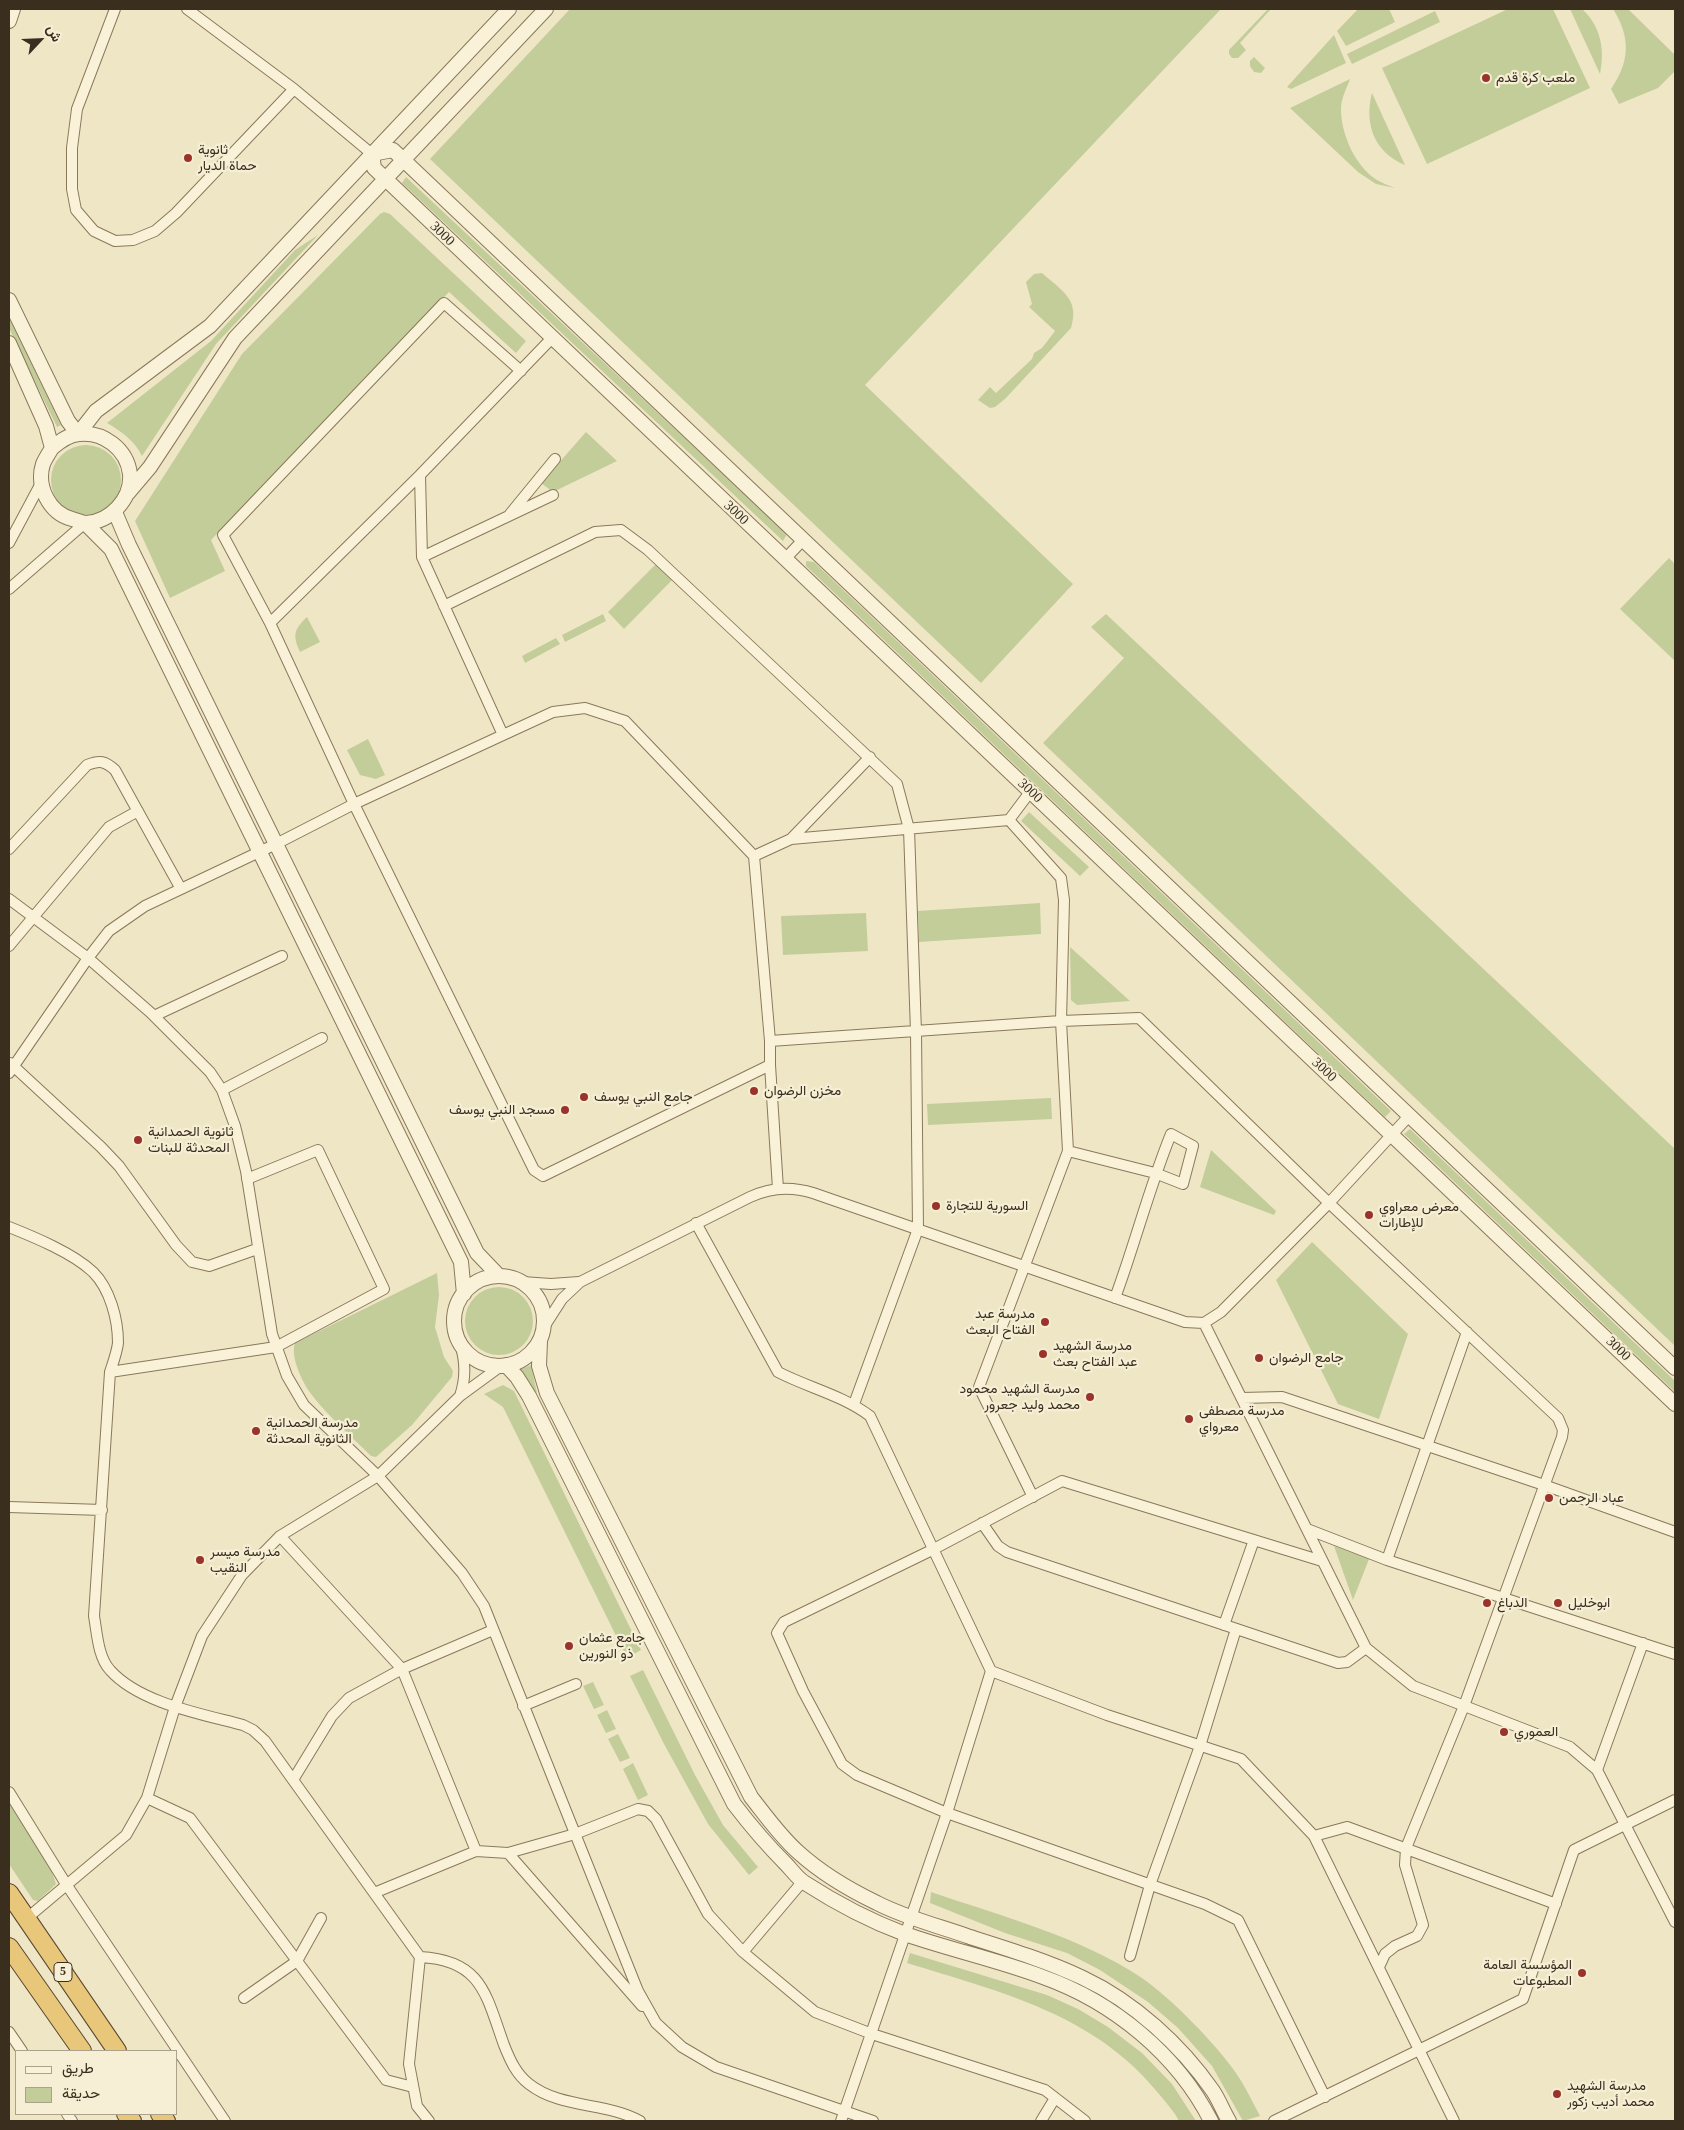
<!DOCTYPE html>
<meta charset="utf-8">
<style>
body{margin:0}
#map{position:relative;width:1684px;height:2130px;overflow:hidden;background:#efe6c6;font-family:"Times New Roman",Vazirmatn,serif}
canvas{display:block}
.frame{position:absolute;inset:0;border:10px solid #3a2e1f;pointer-events:none}
.legend{position:absolute;left:15px;top:2050px;width:162px;height:65px;box-sizing:border-box;background:#f6efd5;border:1px solid #aba28c;margin:0;padding:6px 9px;list-style:none;font-size:15px;color:#3a2e1f}
.legend li{display:flex;align-items:center;gap:10px;height:25px}
.legend b{width:25px;border:1px solid #aba28c}
.north{position:absolute;left:15px;top:15px;width:50px;height:50px;-webkit-text-stroke:4px #f6efd5;paint-order:stroke;rotate:65deg;font-size:14px;font-weight:700;line-height:20px;text-align:center;color:#3a2e1f}
.north::after{content:'';display:block;margin:auto;width:18px;height:22px;background:#3a2e1f;clip-path:polygon(50% 0,100% 100%,50% 72%,0 100%)}
</style>
<div id="map">
<canvas width="1684" height="2130"></canvas>
<div class="frame"></div>
<ul class="legend">
<li><b style="height:6px;background:#f9f2d9"></b>طريق</li>
<li><b style="height:14px;background:#c3cd99"></b>حديقة</li>
</ul>
<div class="north">ش</div>
</div>
<script>
const ctx = document.querySelector('canvas').getContext('2d');
ctx.lineJoin = 'round';
function fill(path, color) { ctx.fillStyle = color; ctx.fill(path, 'evenodd'); }
function trace(path, color, width, dash) { ctx.strokeStyle = color; ctx.lineWidth = width; ctx.lineCap = dash ? 'butt' : 'round'; ctx.setLineDash(dash || []); ctx.stroke(path); }
function write(font, color, halo, rows, align = 'center') {
  ctx.font = font + ' "Times New Roman",Vazirmatn,serif'; ctx.lineWidth = 4.5; ctx.setLineDash([]); ctx.textBaseline = 'middle'; ctx.strokeStyle = halo; ctx.fillStyle = color; for (const [text, x, y, turn = 0] of rows) {
    ctx.save(); ctx.translate(x, y); ctx.rotate((+turn || 0) * Math.PI / 180); ctx.textAlign = isNaN(turn) ? turn : align; if (halo) ctx.strokeText(text, 0, 0); ctx.fillText(text, 0, 0); ctx.restore();
  }
}
const green = new Path2D(`
 M570,9h651l-356,376 208,199 -92,99 -551,-524z
 M1268,9h3l-31,34 6,7 -8,8h-6l-3,-4v-4z
 M1358,9h31l6,13 -49,24 -9,-15z
 M1508,9h45l37,79 -163,76 -45,-96z
 M1570,9h12c19,17 23,41 18,65z
 M1613,9h15l47,46 -1,17 -16,16 -39,16 -8,-15c19,-28 20,-51 2,-80z
 M1435,11l5,11 -88,42 -5,-10z
 M1334,35l12,28 -55,26 -4,-2z
 M1254,57l11,11 -4,5 -7,-1 -4,-6v-5z
 M1350,79c-3,9 -9,19 -9,30 0,25 14,57 36,71 6,3 12,6 18,8l-19,-4 -18,-12 -68,-64z
 M1372,93l33,72c-31,-13 -41,-41 -33,-72z
 M406,177l381,357 -4,7 -381,-358z
 M384,212l6,2 136,127 -10,12 -67,-61 -238,248 14,31 -55,27 -35,-77 107,-167 138,-140z
 M318,235l-102,109 -74,112c-8,-16 -20,-24 -35,-33l104,-82 84,-91z
 M1042,273c20,18 38,26 29,55l-66,71 -10,8 -5,1 -12,-8 12,-13 6,6 36,-34 2,-6 8,-5 13,-17 -26,-24 3,-3 -6,-22 8,-8z
 M9,318l52,107 -4,2 -48,-99z
 M586,432l31,29 -64,31 -12,-9z
 M51 480a35 35 0 1 1 70 0a35 35 0 1 1-70 0Z
 M1669,558l6,6v97l-55,-52z
 M806,561l8,1 577,549 -6,6 -579,-551z
 M657,563l16,16 -49,50 -16,-17z
 M603,614l3,7 -41,21 -3,-7z
 M1106,614l569,535v197l-632,-603 81,-85 -33,-31z
 M307,617l13,25 -20,10c-7,-16 -7,-22 7,-35z
 M556,638l4,6 -35,19 -3,-7z
 M368,739l17,36 -9,4 -16,-4 -13,-25z
 M1029,812l60,55 -9,9 -59,-55z
 M1040,903l1,31 -122,8 -1,-31z
 M866,913l2,38 -85,4 -2,-39z
 M1070,947l60,54 -53,4 -6,-5z
 M1051,1098l1,21 -124,6 -1,-21z
 M1410,1129l265,252v11l-271,-258z
 M1211,1150l65,61 -2,4 -74,-28z
 M1312,1242l96,92 -29,85 -41,-15 -62,-124z
 M437,1273l2,22 -4,32 9,30 9,14 -1,6 -40,48 -36,32 -5,-1c-20,-20 -43,-40 -60,-62 -9,-12 -21,-38 -16,-51z
 M465 1321a34 34 0 1 1 68 0a34 34 0 1 1-68 0Z
 M531,1365l6,28 -22,-21z
 M503,1385l11,6 127,259 -14,8 -124,-251 -19,-13z
 M1334,1546l35,13 -16,41z
 M643,1670l52,105 28,50 35,42 -9,8 -41,-51 -44,-80 -34,-68z
 M593,1682l11,23 -10,4 -11,-23z
 M607,1710l9,19 -10,4 -9,-18z
 M618,1734l12,24 -10,4 -12,-23z
 M633,1763l15,32 -10,5 -15,-31z
 M9,1802l43,70 4,12 -18,17 -5,-1 -24,-36z
 M931,1892c70,24 150,45 211,86 28,19 75,67 94,95 9,13 16,28 24,43l-17,5 -31,-55 -34,-38 -30,-26 -48,-32 -33,-17 -62,-20 -75,-30z
 M910,1953l137,42 31,14 30,18 34,26 30,31 24,37h-17c-5,-10 -13,-18 -20,-27 -64,-80 -159,-102 -252,-131z`);
const minor = new Path2D(`
 M115,9l-38,100 -5,39v41l4,21 18,21 21,10 18,-1 22,-9 21,-18 118,-124
 M187,9l107,80 78,65
 M521,371l-77,-68 -221,232 47,88 84,181 180,366 9,6 227,-111
 M420,475l2,82 81,178
 M510,514l45,-55
 M9,543l32,-60
 M422,557l131,-62
 M785,559l18,-19
 M9,589l76,-66
 M444,606l151,-74 26,-2 27,20 249,234 12,45 7,203 2,197 -64,175
 M270,623l150,-148 132,-137
 M1009,820l52,58 3,22 -3,121 7,130 -89,236 54,110
 M791,839l79,-82
 M9,849l78,-84c13,-5 18,-4 28,5l66,119
 M754,856l37,-17 218,-19 21,-28
 M9,899l79,59 63,55 59,59 12,18 13,36 11,45 26,163 15,42 17,29 74,71 84,97 22,33 154,385 18,32 26,24 34,20 157,54
 M9,946l100,-119 29,-16
 M154,1016l128,-60
 M770,1041l291,-20 78,-3 190,185 229,215 5,12 -1,7 -98,269 -58,142 -1,17 18,60 -6,11 -22,10 -10,8 -6,13
 M10,1063l91,84 18,19 57,79 16,17 17,4 48,-17
 M9,1073l79,-115 21,-27 36,-25 131,-62 78,-40 149,-69 50,-23 32,-4 40,13 129,135 16,185v24l8,124
 M222,1090l100,-52
 M1068,1151l87,22 28,11 10,-38 -22,-12c-22,54 -36,110 -56,164
 M696,1223l82,149c31,16 64,23 92,44l121,255 -44,142 -106,308
 M9,1227c25,10 64,26 84,45 17,17 25,47 25,71 -1,9 -5,20 -8,29l-16,244c3,17 4,41 16,54 29,33 92,44 133,55l10,5 12,11 155,216c62,3 66,38 84,88 6,15 12,29 25,39 32,25 77,18 111,37
 M522,1282l29,2 28,-2
 M1204,1323l162,325 47,38 157,61 27,23 78,152
 M544,1327l18,-28 18,-17 170,-85c21,-10 41,-11 63,-4l372,129 19,1 17,-11 108,-109 80,-87
 M460,1344c6,18 6,34 0,52
 M110,1372l166,-25 108,-58 -66,-139 -71,29
 M1242,1398l40,-1 262,88 131,47
 M9,1507l93,3
 M982,1523l16,23 9,6 331,111 9,-1 19,-14
 M1307,1529l80,31 288,94
 M280,1536l122,133 74,182
 M1387,1560l80,-228
 M1322,1561l-260,-80 -130,69 -148,72 -7,11 26,58 39,73 15,11 90,38 258,91 33,16 87,177
 M1224,1625l30,-85
 M991,1671l116,44 134,44 73,77 140,285
 M523,1706l53,-22
 M1597,1770l46,-127
 M293,1780l39,-64 17,-18 53,-29 91,-39
 M9,1792l57,92 159,237
 M147,1798l43,20 196,262 27,7
 M1314,1836l33,-9 209,77
 M508,1853l134,153
 M374,1893l102,-42 32,2 67,-19 63,-25 10,2 8,8 52,95 35,38 72,60 57,22 173,56 40,31
 M26,1919l100,-84 21,-37 28,-91 27,-71 40,-61 38,-39 98,-60 82,-80 41,-30
 M743,1952l60,-71
 M1130,1956l20,-71 50,-139 36,-117
 M420,1957l-11,107 8,42 12,15
 M244,1998l53,-37 24,-43
 M9,2032l13,19
 M67,2114l5,7
 M1041,2121l14,-23
 M1274,2121l249,-122 51,-149 101,-50`);
const tertiary = new Path2D(`
 M9,21l4,-12
 M9,300l59,121 10,13 18,-23 114,-85 299,-317
 M9,343l37,83 6,22c-3,5 -7,11 -9,16 -7,22 6,49 29,55 4,1 10,4 14,4 24,-1 46,-24 44,-49 -3,-25 -27,-43 -51,-40 -11,1 -19,7 -27,14
 M128,493l22,-26 85,-129 311,-329
 M115,512l14,33 348,708 22,23
 M85,523l26,26 350,713 3,32
 M454 1321a45 45 0 1 1 90 0a45 45 0 1 1-90 0Z
 M540,1341l-1,25 8,27 204,404c15,19 29,39 47,55 22,20 52,38 79,51 29,15 62,23 93,34 38,12 77,24 113,41 51,24 98,67 130,113 6,9 10,20 16,30
 M506,1365l11,12 12,19 205,408c16,21 33,41 52,60 6,6 11,14 19,19 31,20 65,38 100,51 46,16 93,26 138,43 70,25 134,77 168,144
 M1675,1368l-1282,-1218 -21,4 2,14 1301,1236`);
const trunk = new Path2D(`
 M9,1893l108,158
 M9,1947l73,104
 M126,2114l6,7
 M160,2114l6,7`);
const markers = [
 [1486,78,5,"#9a332a"],
 [188,158,5,"#9a332a"],
 [754,1091,5,"#9a332a"],
 [584,1097,5,"#9a332a"],
 [565,1110,5,"#9a332a"],
 [138,1140,5,"#9a332a"],
 [936,1206,5,"#9a332a"],
 [1369,1215,5,"#9a332a"],
 [1045,1322,5,"#9a332a"],
 [1043,1354,5,"#9a332a"],
 [1259,1358,5,"#9a332a"],
 [1090,1397,5,"#9a332a"],
 [1189,1419,5,"#9a332a"],
 [256,1431,5,"#9a332a"],
 [1549,1498,5,"#9a332a"],
 [200,1560,5,"#9a332a"],
 [1487,1603,5,"#9a332a"],
 [1558,1603,5,"#9a332a"],
 [569,1646,5,"#9a332a"],
 [1504,1732,5,"#9a332a"],
 [1582,1973,5,"#9a332a"],
 [1557,2094,5,"#9a332a"]
];
const shields = [
 [63,1972,18]
];
const shieldNames = [
 ["5",63,1972]
];
const poiNames = [
 ["ملعب كرة قدم",1496,78],
 ["ثانوية",198,150],
 ["حماة الديار",198,166],
 ["مخزن الرضوان",764,1091],
 ["جامع النبي يوسف",594,1097],
 ["مسجد النبي يوسف",555,1110,"right"],
 ["ثانوية الحمدانية",148,1132],
 ["المحدثة للبنات",148,1148],
 ["السورية للتجارة",946,1206],
 ["معرض معراوي",1379,1207],
 ["للإطارات",1379,1223],
 ["مدرسة عبد",1035,1314,"right"],
 ["الفتاح البعث",1035,1330,"right"],
 ["مدرسة الشهيد",1053,1346],
 ["عبد الفتاح بعث",1053,1362],
 ["جامع الرضوان",1269,1358],
 ["مدرسة الشهيد محمود",1080,1389,"right"],
 ["محمد وليد جعرور",1080,1405,"right"],
 ["مدرسة مصطفى",1199,1411],
 ["معرواي",1199,1427],
 ["مدرسة الحمدانية",266,1423],
 ["الثانوية المحدثة",266,1439],
 ["عباد الرحمن",1559,1498],
 ["مدرسة ميسر",210,1552],
 ["النقيب",210,1568],
 ["الدباغ",1497,1603],
 ["ابوخليل",1568,1603],
 ["جامع عثمان",579,1638],
 ["ذو النورين",579,1654],
 ["العموري",1514,1732],
 ["المؤسسة العامة",1572,1965,"right"],
 ["المطبوعات",1572,1981,"right"],
 ["مدرسة الشهيد",1567,2086],
 ["محمد أديب زكور",1567,2102]
];
const streetNames = [
 ["3000",442,234,44],
 ["3000",736,513,43],
 ["3000",1030,791,43],
 ["3000",1324,1070,43],
 ["3000",1618,1349,44]
];
fill(green, '#c3cd99');
trace(minor, '#8a785b', 12);
trace(tertiary, '#8a785b', 16);
trace(trunk, '#58462f', 20);
trace(minor, '#f9f2d9', 10);
trace(tertiary, '#f9f2d9', 14);
trace(trunk, '#e8c67a', 18);
for (const [x, y, r, color] of markers) { const dot = new Path2D(); dot.arc(x, y, r, 0, 2 * Math.PI); ctx.fillStyle = color; ctx.fill(dot); trace(dot, '#f6efd5', 2); }
for (const [x, y, w] of shields) { const box = new Path2D(); box.roundRect(x - w / 2, y - 9.5, w, 19, 4); ctx.fillStyle = '#f6efd5'; ctx.fill(box); trace(box, '#3a2e1f', 1); }
write('bold 12px', '#3a2e1f', null, shieldNames);
write('14px', '#3a2e1f', '#f6efd5', poiNames, 'left');
write('14px', '#3a2e1f', '#f6efd5', streetNames);
</script>
